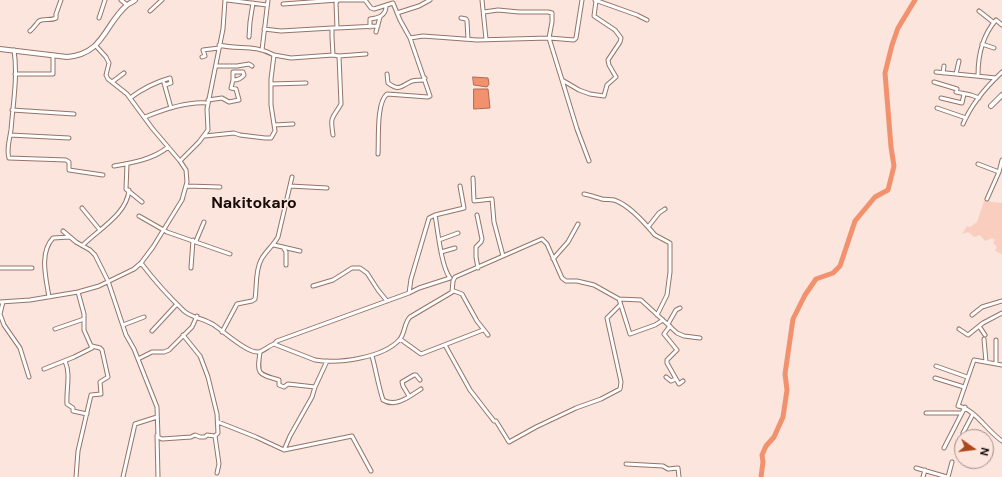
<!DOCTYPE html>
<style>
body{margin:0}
#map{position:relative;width:1002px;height:477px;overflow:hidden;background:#fbe5dd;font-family:"DM Sans",sans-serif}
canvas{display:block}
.north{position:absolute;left:954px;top:429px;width:40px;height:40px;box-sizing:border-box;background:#fbe5dd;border:1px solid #a08e88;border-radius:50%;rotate:104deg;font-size:11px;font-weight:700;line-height:16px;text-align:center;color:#170c08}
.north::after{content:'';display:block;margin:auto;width:14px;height:18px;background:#ad481d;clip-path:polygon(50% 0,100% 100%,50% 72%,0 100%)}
</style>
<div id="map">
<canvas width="1002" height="477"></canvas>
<div class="north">N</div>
</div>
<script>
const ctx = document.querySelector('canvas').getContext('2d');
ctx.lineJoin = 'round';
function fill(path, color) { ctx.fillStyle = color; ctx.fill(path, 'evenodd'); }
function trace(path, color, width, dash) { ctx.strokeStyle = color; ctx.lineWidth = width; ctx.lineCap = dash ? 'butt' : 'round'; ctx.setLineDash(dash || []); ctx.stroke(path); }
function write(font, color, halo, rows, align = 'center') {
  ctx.font = font + ' "DM Sans",sans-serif'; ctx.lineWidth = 3; ctx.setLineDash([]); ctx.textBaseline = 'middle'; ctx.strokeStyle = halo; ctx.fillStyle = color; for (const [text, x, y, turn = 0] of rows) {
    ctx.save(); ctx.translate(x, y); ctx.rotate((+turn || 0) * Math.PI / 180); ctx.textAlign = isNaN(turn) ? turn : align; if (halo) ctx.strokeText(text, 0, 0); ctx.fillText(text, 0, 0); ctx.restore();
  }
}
const green = new Path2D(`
 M984,201l18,2v51l-7,-3 2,-4 -4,-4 2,-3 -3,-2 -7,3 -5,-6 -6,2 -6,-5 -6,2 5,-8 3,1 7,-5z`);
const water = new Path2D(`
 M473,77l15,1 1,6 -2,3 -13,-2z
 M474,89h14l2,19 -16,1z`);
const river = new Path2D(`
 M761,477l2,-15 -1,-7 4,-9 8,-9 9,-20 4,-27 -2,-16 8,-55 12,-24 11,-16 17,-6 7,-7 15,-45 20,-24 13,-7 6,-24 -3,-19 -6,-74 7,-28 6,-17 17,-28`);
const street = new Path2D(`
 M121,0l6,5
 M227,0l40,5
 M338,0h26
 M365,0l6,8 3,1 19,-6 7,17 10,18 20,58 -2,1 -41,-3c-11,9 -8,46 -9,60
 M482,0l4,39
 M595,0l42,15 10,5
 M150,11l12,-11
 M979,11l14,11
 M484,12l14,-2 21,2h29l4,1v9l-3,16 13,42
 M397,13l22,-7 11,-6
 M99,18l6,-18
 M461,18l5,1 1,2 1,18
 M370,27v-8c8,-1 16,-3 16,-13
 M337,28l41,-2
 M264,29l17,2 51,-3
 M30,31c4,-3 6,-7 9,-10 5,-3 12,0 17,-3v-4l5,-14
 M376,32l4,-15
 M249,37l1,-15 3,-19
 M410,38l13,-2 54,4 72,-2 25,2 2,-2 6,-38
 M982,44l12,4
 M14,50c4,26 -1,54 -3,80 -1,8 -5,20 -2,28l57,2 3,2v8l34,5
 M262,50l6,-50
 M274,55l17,3 42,-3 -1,-18v-9h5l-1,-25 2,-3 -55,4
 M333,55l6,1 27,-2
 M202,57l3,-1 -2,-6 16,-2
 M216,66h21l12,-2 3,2
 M936,72l60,6
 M943,73l1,-7
 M15,74h38v-19
 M387,74l1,9c11,8 12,4 22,-1 3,-2 9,-2 13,-2l2,-2
 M956,74l3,-13
 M978,75c0,-20 4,-39 18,-55l6,5
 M112,82l12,-9
 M934,82l23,7 -1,3 15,3 8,3
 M164,83l7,25
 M271,84l35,-1
 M130,98c12,-9 26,-16 40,-20l1,5 -6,2
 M941,98l21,5 2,-9
 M208,100l14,-2 7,4 10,-2 -3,-11 -5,-1 2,-8c5,0 8,-1 11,-5l-1,-3h-10v8
 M937,108l29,10
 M12,110l62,4
 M145,117c17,-7 44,-16 63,-14
 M963,124c8,-19 24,-38 39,-52
 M274,125l19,-1
 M10,135l59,3
 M333,135c-3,-20 -1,-15 8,-31l-2,-48
 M205,136l29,-3 6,2 25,3h6l4,-7 -4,-26v-26l3,-24c-20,-11 -35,-5 -55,-10
 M180,161l19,-19 9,-12 -1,-21 16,-80 2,-29
 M589,161l-12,-32 -15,-49 17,10 11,4 14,2 3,-11 9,-8 -7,-12 -1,-5 12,-18 1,-4 -6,-8 -21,-14 2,-15
 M127,164l-1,25 16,13
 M978,164l21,8
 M114,166c18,-3 40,-7 54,-19
 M473,178l1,23 18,-2 2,23 9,34
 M187,186l33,1
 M290,186l37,2
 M584,194c6,1 11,3 18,5 4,1 8,0 12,1 13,4 26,18 34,27l11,-14 6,-4
 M987,199l12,-27 3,-12
 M82,208l18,22
 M435,215c3,16 6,51 15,63
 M477,215l5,24 -1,3 -5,5v10l2,11
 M139,216l28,16 63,22
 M648,227l7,8 15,8v29l-3,23 -10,20
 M63,231l13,11 14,8 5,5 13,26 18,54 8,14 21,53 2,5 1,30 4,2 29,-2 4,-2 5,2h5l2,-2 8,1 3,-3 -1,-19 -9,-37 -6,-16 -2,-5 -17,-21
 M439,240l19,-7
 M196,241l8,-19
 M83,245c16,-16 44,-31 46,-55
 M274,245l26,6
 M283,247l3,5v13
 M441,252l14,-4
 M553,259l15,-17 10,-18
 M141,263c13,17 27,33 43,48 6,6 21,8 30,14 9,6 33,28 44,27 5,0 10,-6 16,-8l41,16c23,4 69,-2 85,-21 5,-6 4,-16 10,-22l44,-26 8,3 15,27 11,14
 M0,268h32
 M191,268l2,-28
 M313,286l20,-6 19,-12h8l7,5 11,17 9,11
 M452,292l1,-11 2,-4 87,-38 5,5 15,34 4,3h11l17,4 25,14 22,1 36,33 7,3 16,2
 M409,293l2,-14 18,-61 6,-3 29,-7 -4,-22
 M49,297c-3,-19 -10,-44 4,-59l17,-1
 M619,299l11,35 25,-9 8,-5
 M0,302l30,-2 48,-8 21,-6 35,-17 7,-6 12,-16 29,-47 5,-18 -1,-12 -6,-9 -28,-33 -25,-34 -19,-15 -2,-4 3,-12 -3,-6 -10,-11
 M0,314l4,11 16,23 9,29
 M0,314l3,-12
 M972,315l10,-8 20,-6
 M668,324l8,-14 4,-2
 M123,325l21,-8
 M670,326l-6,8 13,16 -10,10v3l12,21 4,-3
 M979,326l6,9
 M55,329l29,-10
 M959,329l9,6 15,-12 19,-10
 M152,331l25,-27
 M222,332l15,-28 15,-3 3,-2c2,-12 0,-28 6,-39 4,-8 12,-14 17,-23l14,-60
 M400,339l21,15 62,-24
 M984,339l2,23
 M996,340v24
 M274,344l3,-3 132,-48 10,-5 31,-10
 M445,345l25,45 24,31h2l13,21 27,-15 40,-19 25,-9 19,-10 1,-7 -14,-64 13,-13
 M260,352c-3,22 -3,22 19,28v5l5,2 4,-3 27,3
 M372,356c4,14 6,29 11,44 13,8 27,-4 38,-11
 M138,359l14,-7h12l5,-2 23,-23 5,-11
 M65,361c6,13 1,29 2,43l6,4v3l14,3
 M1002,365l-28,-5 -16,46c17,3 29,25 44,35
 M936,366l31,11
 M44,369l30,-12 18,-9 -8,-18v-16l-6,-22
 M666,377l5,4 5,-2
 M935,378l29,9
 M409,396l-6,-10 -1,-4 12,-7h2l4,5
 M926,413h36
 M218,422l38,15 28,13 68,-14 19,35
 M963,433l10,-19
 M157,435l1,42
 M215,436l4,28 -2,9
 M944,448l21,-41
 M284,450l6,-14 22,-39 3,-10 12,-26
 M626,464l37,2 5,3 10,-1 1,9
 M916,468l31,9
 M76,477l2,-26 13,-56 10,-1 -1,-12 8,-5 -6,-27 -2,-2 -8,-2
 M123,477l12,-53 22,-7
 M923,477l2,-7
 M948,477l4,-15`);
const secondary = new Path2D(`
 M0,49l67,8c37,-3 37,-32 60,-52 3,-2 6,-3 8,-5
 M991,106l11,-11`);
const quarterNames = [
 ["Nakitokaro",254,204]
];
fill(green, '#f9cebf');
fill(water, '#f2916d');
trace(water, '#b0694f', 1);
trace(river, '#f2916d', 5);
trace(street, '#947468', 5);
trace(secondary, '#947468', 6);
trace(street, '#fff', 3);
trace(secondary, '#fff', 4);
write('bold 16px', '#170c08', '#fbe5dd', quarterNames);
</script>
